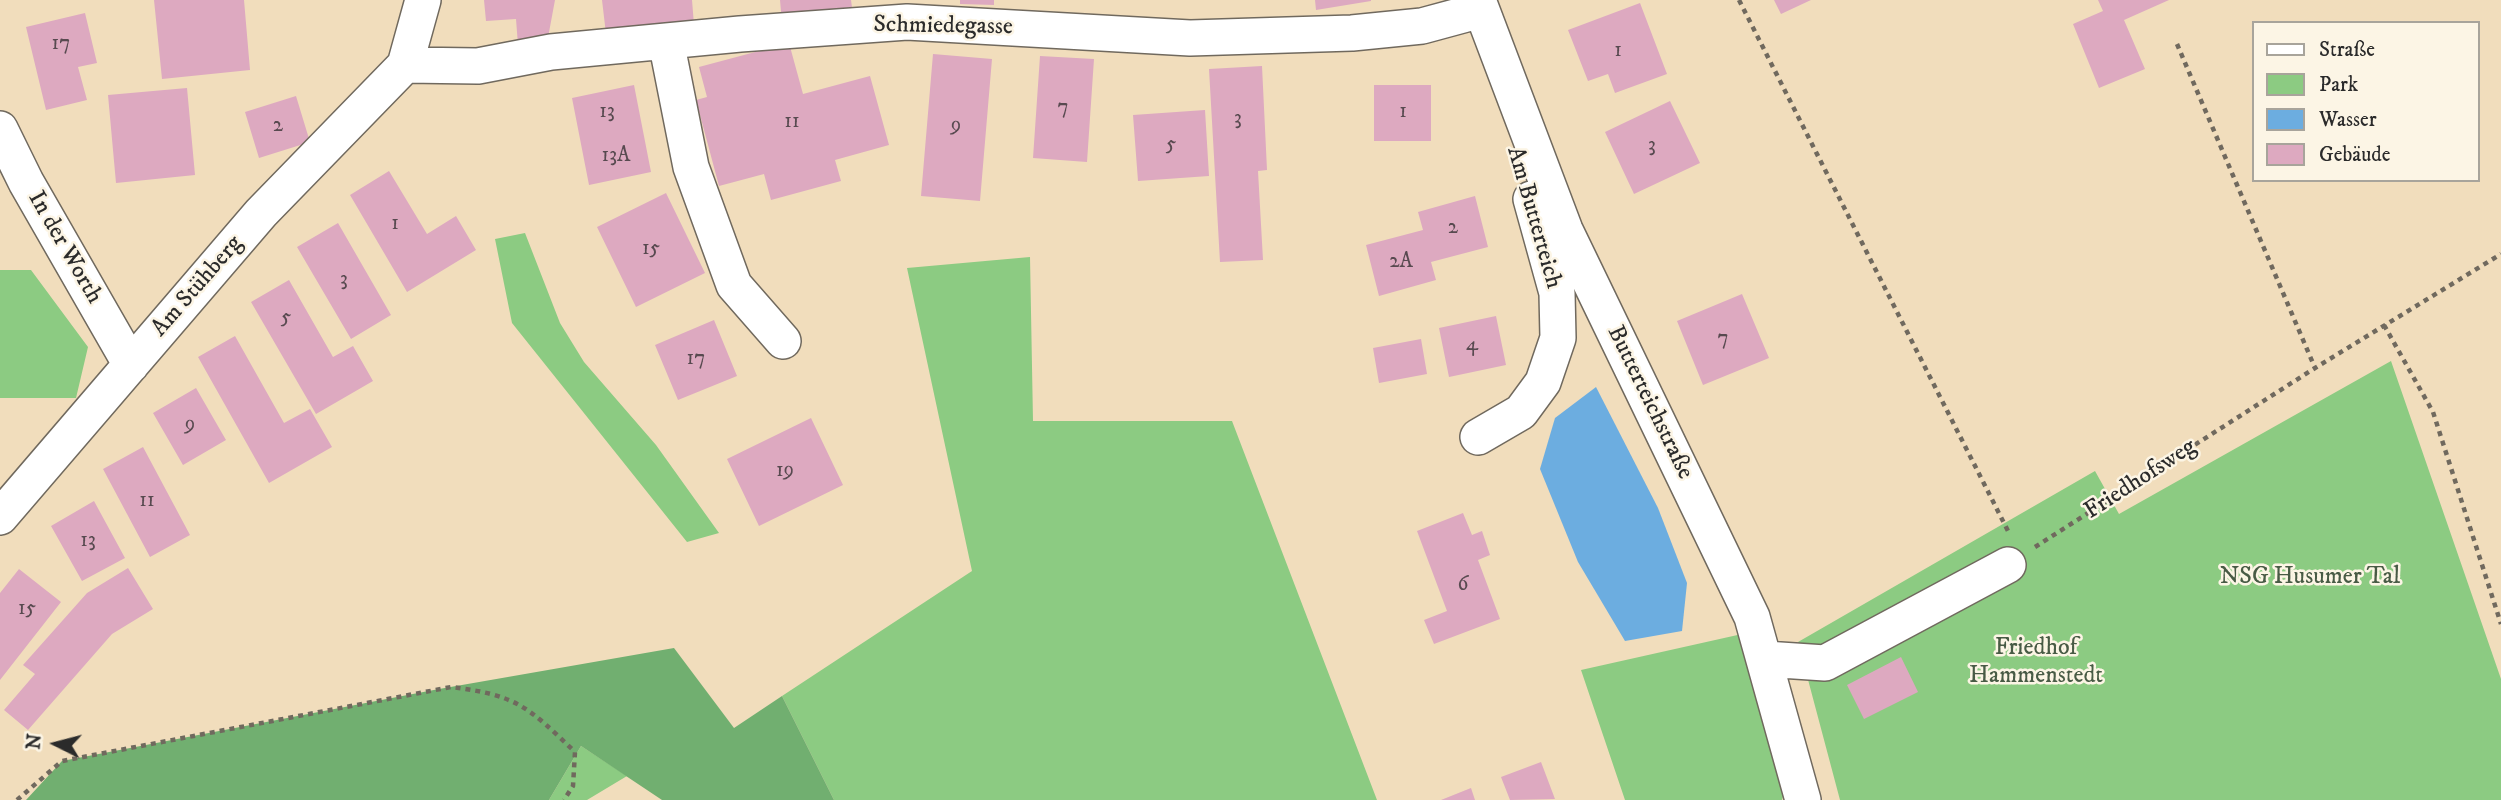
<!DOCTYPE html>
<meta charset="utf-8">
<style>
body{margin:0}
#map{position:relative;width:2501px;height:800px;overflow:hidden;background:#f1ddbc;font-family:"IM FELL DW Pica",serif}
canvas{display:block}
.legend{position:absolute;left:2252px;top:21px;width:228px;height:161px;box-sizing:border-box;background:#fcf5e5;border:2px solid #a8a49b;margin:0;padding:9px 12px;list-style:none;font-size:21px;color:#2b2b2b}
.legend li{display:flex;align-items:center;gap:14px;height:35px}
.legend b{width:35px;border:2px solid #a8a49b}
.north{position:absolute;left:21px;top:709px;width:70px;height:70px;-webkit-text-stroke:5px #fcf5e5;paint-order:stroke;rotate:276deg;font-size:19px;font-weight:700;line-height:28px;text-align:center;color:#2b2b2b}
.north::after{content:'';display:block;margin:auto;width:24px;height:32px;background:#2b2b2b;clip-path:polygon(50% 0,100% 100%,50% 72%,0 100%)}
</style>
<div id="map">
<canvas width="2501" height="800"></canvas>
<ul class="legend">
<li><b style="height:9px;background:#fff"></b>Straße</li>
<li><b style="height:19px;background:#8ccb82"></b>Park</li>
<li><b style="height:19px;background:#6cade0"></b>Wasser</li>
<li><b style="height:19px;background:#dda9c0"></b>Gebäude</li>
</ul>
<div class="north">N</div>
</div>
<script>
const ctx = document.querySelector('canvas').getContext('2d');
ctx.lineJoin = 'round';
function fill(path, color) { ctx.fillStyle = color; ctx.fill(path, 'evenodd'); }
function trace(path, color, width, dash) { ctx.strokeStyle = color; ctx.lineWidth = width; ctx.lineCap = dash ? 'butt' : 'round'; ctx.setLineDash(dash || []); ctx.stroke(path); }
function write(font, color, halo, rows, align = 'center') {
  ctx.font = font + ' "IM FELL DW Pica",serif'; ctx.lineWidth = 5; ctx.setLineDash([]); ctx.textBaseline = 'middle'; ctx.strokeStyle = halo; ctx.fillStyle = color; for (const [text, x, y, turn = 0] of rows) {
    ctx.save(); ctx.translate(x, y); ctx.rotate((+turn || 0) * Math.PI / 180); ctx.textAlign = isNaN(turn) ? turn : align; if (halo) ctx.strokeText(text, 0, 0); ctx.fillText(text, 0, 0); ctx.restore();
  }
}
const green = new Path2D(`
 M525,233l35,90 24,39 72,83 63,88 -32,9 -175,-219 -17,-84z
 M1030,257l3,164h199l145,379h-543l-52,-104 190,-125 -65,-303z
 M0,270h31l57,77 -12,51h-76z
 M2391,361l110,318v121h-661l-42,-158 297,-171 24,43z
 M1742,634l45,149 -5,17h-157l-44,-130z
 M581,746l46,30 -40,24h-38z`);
const forest = new Path2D(`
 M674,648l60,80 48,-32 52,104h-172l-81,-54 -32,54h-523l36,-39 377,-72z`);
const water = new Path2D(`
 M1596,387l62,121 29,75 -5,48 -57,10 -47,-79 -38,-93 15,-51z`);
const building = new Path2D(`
 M154,0h90l6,70 -88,9z
 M484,0h71l-8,43 -29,2 -2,-26 -30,2z
 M602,0h90l2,25 -88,9z
 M780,0h71l2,15 -71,8z
 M960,0h34v5l-34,-1z
 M1315,0h56v1l-55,9z
 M1774,0h37l-30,14z
 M2098,0h71l-45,20 21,49 -46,19 -26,-64 30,-13z
 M1640,3l27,71 -52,19 -7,-19 -20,7 -20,-51z
 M85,13l12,50 -19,4 9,33 -41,10 -20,-83z
 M789,43l14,51 67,-18 19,69 -54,15 6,21 -70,19 -7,-26 -45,12 -23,-86 11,-3 -8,-30z
 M933,54l59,5 -12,142 -59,-5z
 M1040,56l54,3 -7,103 -54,-4z
 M1262,66l5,104 -9,1 5,89 -43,2 -11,-193z
 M634,85l17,87 -62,13 -17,-87z
 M1374,85h57v56h-57z
 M187,88l8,87 -79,8 -8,-88z
 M296,96l14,46 -51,16 -14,-46z
 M1670,101l30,62 -66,31 -29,-62z
 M1205,110l4,66 -71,5 -5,-66z
 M389,171l38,63 29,-18 20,34 -69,42 -57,-97z
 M666,193l39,80 -69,34 -39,-80z
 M1475,196l13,51 -57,15 5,18 -57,16 -13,-51 57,-15 -5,-18z
 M338,223l53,92 -40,24 -54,-92z
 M289,280l44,77 20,-11 20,35 -57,33 -65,-112z
 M1742,294l27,64 -66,27 -26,-64z
 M1496,316l10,49 -57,12 -10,-49z
 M714,320l23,56 -59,24 -23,-55z
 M235,336l49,87 26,-14 22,38 -63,36 -71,-126z
 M1421,339l6,35 -48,9 -6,-35z
 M196,388l30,52 -43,25 -30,-52z
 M811,418l32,67 -84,41 -32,-67z
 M143,447l47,88 -40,22 -47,-88z
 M94,501l31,57 -43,23 -31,-55z
 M1463,513l9,22 10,-4 8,24 -12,5 22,59 -66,25 -10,-24 23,-9 -30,-80z
 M128,568l25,41 -41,25 -84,96 -24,-20 31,-36 -12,-9 64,-72z
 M19,569l42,33 -61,78v-87z
 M1901,657l17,35 -54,27 -17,-34z
 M1541,762l14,37 -45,1 -9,-23z
 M1471,788l4,12h-34z`);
const path = new Path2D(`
 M1739,0l269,531
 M2177,44l138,324
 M2384,325l49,87 68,212
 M2035,547l280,-179 186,-114
 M17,800l45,-39 389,-74c66,8 77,20 124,65l-2,34 -9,14`);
const minor = new Path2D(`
 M1478,0l87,230 187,387 51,183
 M666,41l25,126 43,118 49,56
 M405,65l73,1 73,-14 189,-18 167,-12 283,16 162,-5 70,-7 59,-16
 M0,129l26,53 105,183
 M1478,437l43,-25 22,-30 15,-44 -1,-45 -26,-94
 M0,517l261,-304 144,-148 18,-65
 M1765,659l60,4 183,-98`);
const numberNames = [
 ["17",61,45],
 ["1",1618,52],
 ["7",1063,109],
 ["13",607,113],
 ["1",1403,113],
 ["3",1238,120],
 ["11",792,123],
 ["2",278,127],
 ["9",956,127],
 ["5",1171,146],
 ["3",1652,147],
 ["13A",616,157],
 ["1",395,225],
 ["2",1453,229],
 ["15",651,250],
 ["2A",1401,263],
 ["3",344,281],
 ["5",286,319],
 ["7",1723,340],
 ["4",1472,346],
 ["17",696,360],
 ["9",190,426],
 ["19",785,472],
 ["11",147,502],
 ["13",88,542],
 ["6",1463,586],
 ["15",27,610]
];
const streetNames = [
 ["Schmiedegasse",943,27,1],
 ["Am Butterteich",1533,218,74],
 ["In der Worth",64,248,60],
 ["Am Stühberg",198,287,-49],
 ["Butterteichstraße",1649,403,64],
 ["Friedhofsweg",2141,480,-33]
];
const parkNames = [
 ["NSG Husumer Tal",2310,578],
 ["Friedhof",2036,649],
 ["Hammenstedt",2036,677]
];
fill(green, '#8ccb82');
fill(forest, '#71af70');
fill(water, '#6cade0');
fill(building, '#dda9c0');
trace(minor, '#70695e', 38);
trace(path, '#70695e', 4.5, [5, 5]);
trace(minor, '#fff', 35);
write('21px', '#584a50', null, numberNames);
write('24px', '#2b2b2b', '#fcf5e5', streetNames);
write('24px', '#485b45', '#fcf5e5', parkNames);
</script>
